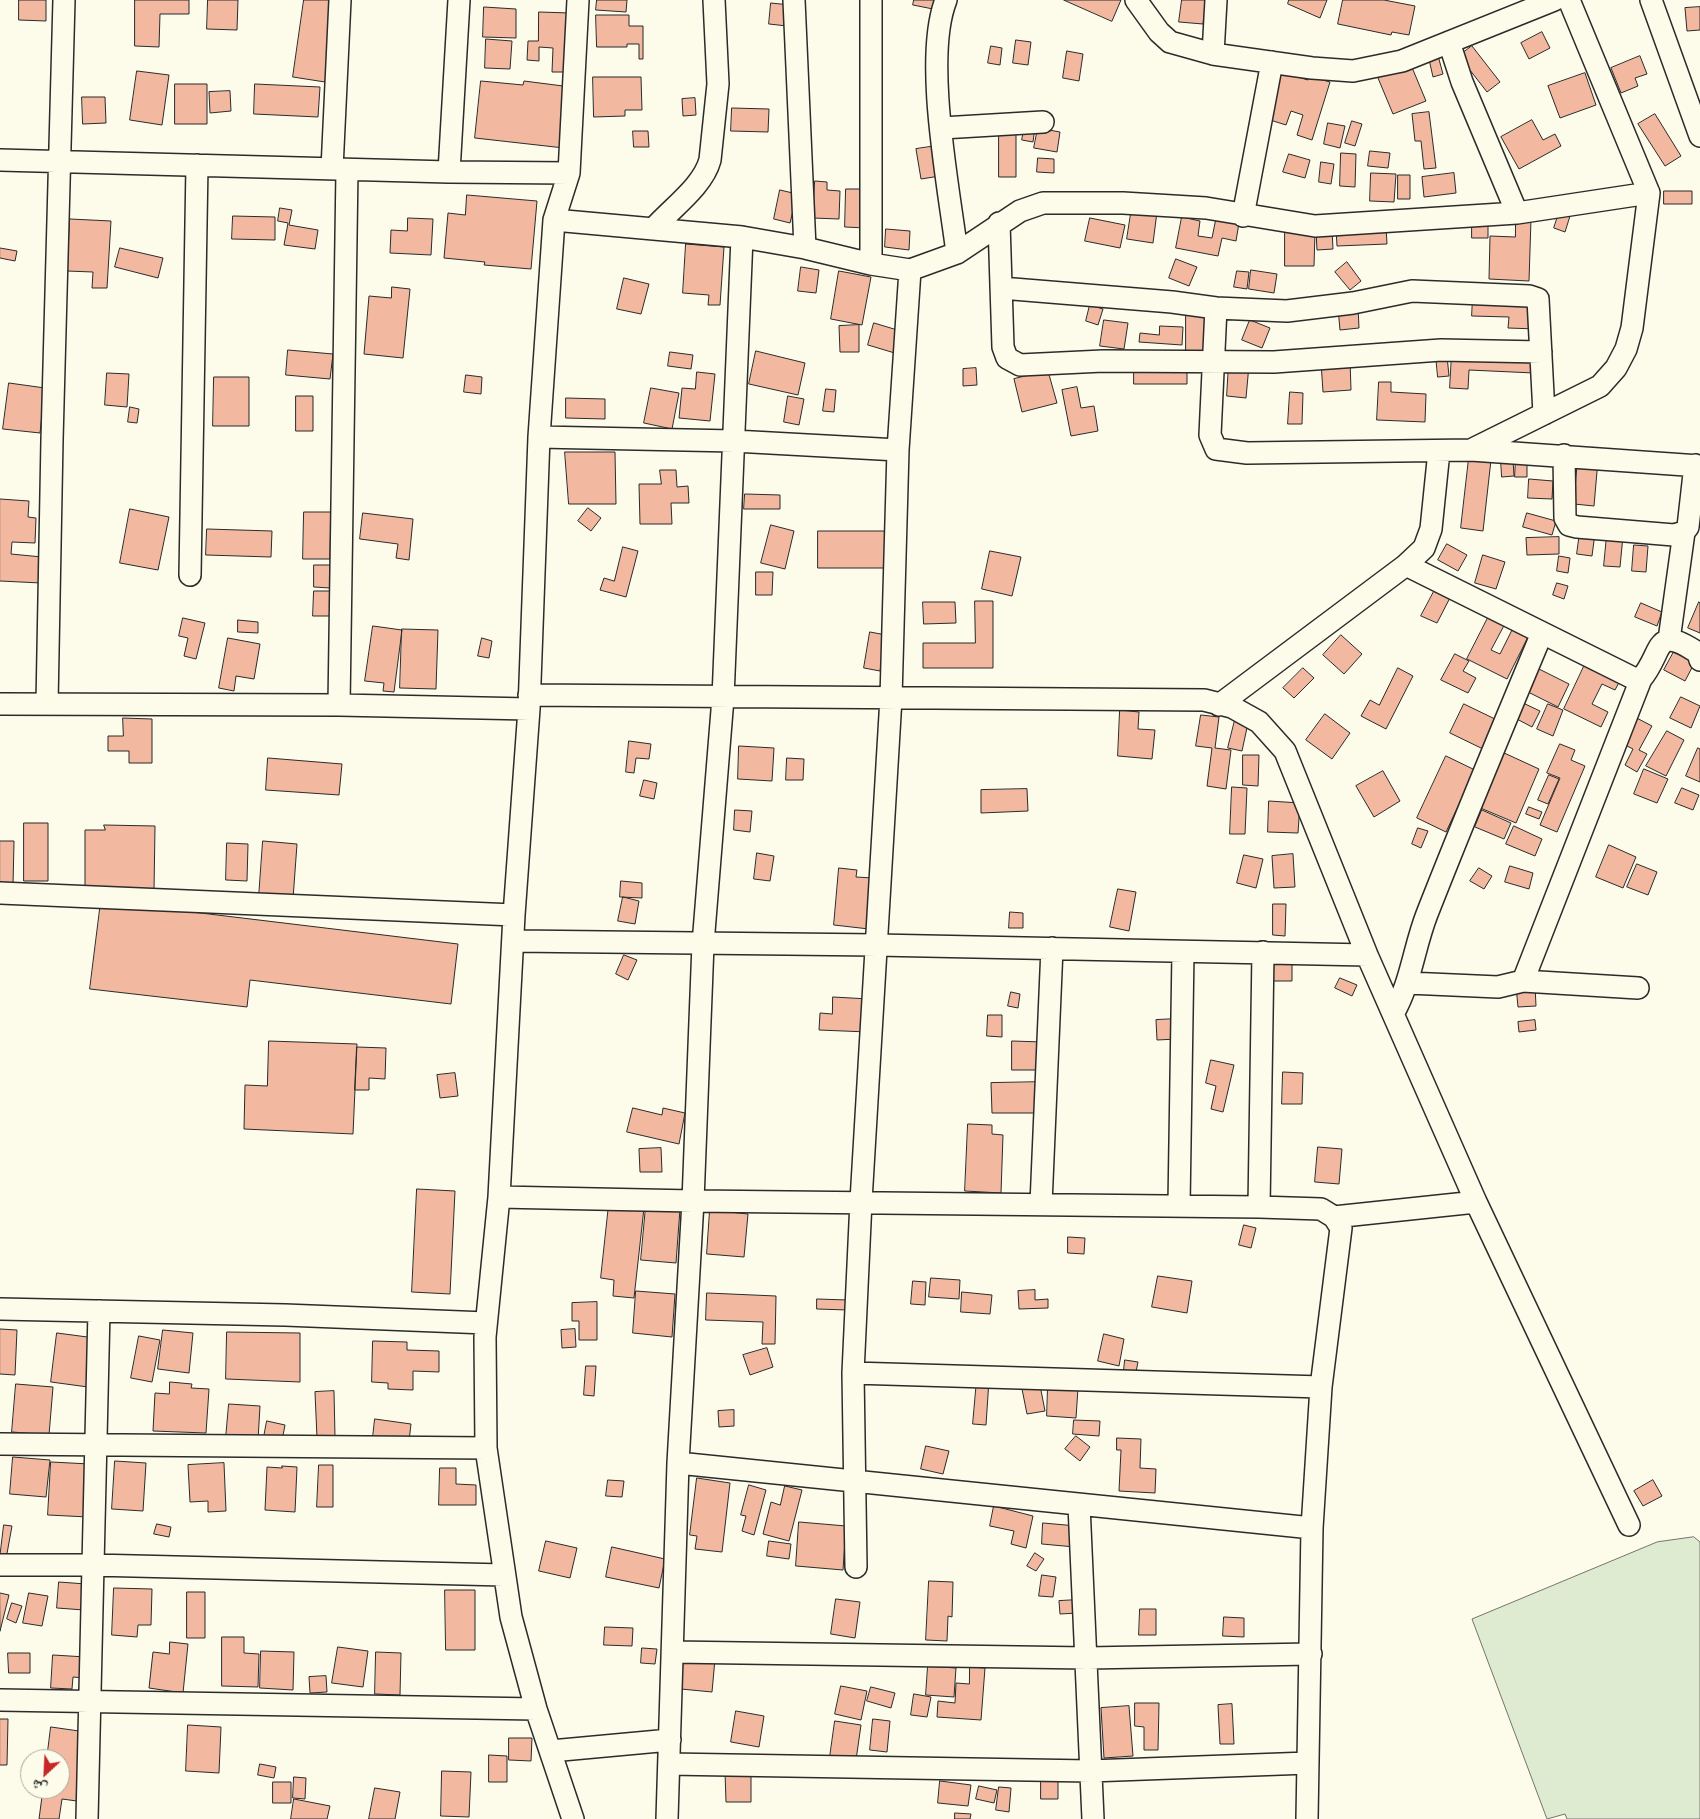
<!DOCTYPE html>
<meta charset="utf-8">
<style>
body{margin:0}
#map{position:relative;width:1700px;height:1819px;overflow:hidden;background:#fdfbea;font-family:"Golos Text","Noto Naskh Arabic",sans-serif}
canvas{display:block}
.north{position:absolute;left:20px;top:1749px;width:50px;height:50px;box-sizing:border-box;background:#fdfbea;border:1px solid #a9a89e;border-radius:50%;rotate:205deg;font-size:14px;font-weight:700;line-height:20px;text-align:center;color:#2b2b2b}
.north::after{content:'';display:block;margin:auto;width:18px;height:22px;background:#c62828;clip-path:polygon(50% 0,100% 100%,50% 72%,0 100%)}
</style>
<div id="map">
<canvas width="1700" height="1819"></canvas>
<div class="north">ش</div>
</div>
<script>
const ctx = document.querySelector('canvas').getContext('2d');
ctx.lineJoin = 'round';
function fill(path, color) { ctx.fillStyle = color; ctx.fill(path, 'evenodd'); }
function trace(path, color, width, dash) { ctx.strokeStyle = color; ctx.lineWidth = width; ctx.lineCap = dash ? 'butt' : 'round'; ctx.setLineDash(dash || []); ctx.stroke(path); }
const green = new Path2D(`
 M1694,1537l6,5v277h-133l-2,-5 -18,5 -75,-200 185,-77z`);
const building = new Path2D(`
 M19,0h27v21l-27,-1z
 M135,0h54v14h-29l-1,33 -24,-1z
 M208,0h30l-1,30 -30,-1z
 M304,0h32l-11,82 -32,-5z
 M597,0h30l-1,12 -30,-2z
 M914,0h21l-2,9 -20,-4z
 M1064,0h57l-9,21z
 M1182,0h24l-3,24 -24,-2z
 M1289,0h38l-7,18 -32,-14z
 M1343,0h41l31,6 -6,29 -17,-3 -1,3 -53,-11z
 M771,3l19,2 -3,21 -18,-2z
 M484,7l32,2v29l-33,-1z
 M1700,7v23l-13,1 -2,-23z
 M539,12l31,1 -2,59h-16l1,-24 -14,-1v14l-12,-1 1,-19h10z
 M596,15h33v11h14v33h-4v-15h-12v3h-30z
 M1542,32l8,16 -21,11 -8,-16z
 M486,39l26,2 -2,28 -25,-1z
 M1016,40l15,2 -3,23 -15,-2z
 M991,46l11,2 -2,17 -12,-2z
 M1472,46l28,36 -13,10 -28,-36z
 M1067,51l16,3 -4,27 -16,-3z
 M1437,52l6,22 -10,3 -5,-22z
 M1640,56l7,18 -12,4 3,8 -17,7 -10,-25z
 M1411,65l15,36 -33,13 -15,-36z
 M137,71l32,4 -7,50 -32,-5z
 M1281,72l27,8 1,-4 21,6 -18,58 -15,-5 6,-20 -12,-4 -5,14 -19,-6z
 M1585,73l11,32 -36,13 -12,-32z
 M593,77h48l1,33h-17v6l-31,1z
 M481,81l42,4 1,-4 47,6 -7,61 -89,-10z
 M175,84h32v40h-32z
 M255,84l65,3 -2,30 -64,-3z
 M230,91l1,20 -21,2 -1,-21z
 M82,97h23l1,26 -23,1z
 M695,98l1,17 -13,1 -1,-17z
 M732,108l37,1 -1,23 -37,-1z
 M1429,112l7,56 -12,1 -3,-28h-6l-3,-27z
 M1655,114l26,42 -16,10 -27,-42z
 M1532,120l11,20 12,-6 6,12 -42,23 -18,-32z
 M1352,121l10,3 -7,22 -10,-3z
 M1328,123l17,3 -5,22 -16,-4z
 M1025,125l10,2 -2,15 -11,-2z
 M1038,128l22,4 -3,20 -23,-4z
 M633,131h15l1,16h-15z
 M999,131h17v46h-17z
 M936,146l4,30 -19,3 -5,-30z
 M1370,151l20,2 -2,15 -20,-2z
 M1341,153l15,1 -1,33 -15,-1z
 M1289,154l21,6 -5,18 -22,-6z
 M1038,158l16,1v14l-17,-1z
 M1321,162l13,2 -3,20 -12,-2z
 M1371,173l25,1 -2,28 -24,-1z
 M1454,173l2,20 -32,4 -2,-20z
 M1398,175h12v24h-12z
 M815,181l12,1v8l13,1 -1,28 -26,-1z
 M846,189h21l-1,39 -21,-1z
 M780,190l17,4 -7,29 -16,-4z
 M1664,191h28v13h-28z
 M467,195l70,6 -6,68 -47,-4 1,-3 -41,-4 4,-45 17,2z
 M1132,207l25,5 -4,31 -26,-4z
 M280,208l12,2 -3,15 29,5 -3,19 -31,-4 4,-22 -10,-2z
 M1559,213l11,3 -5,16 -11,-4z
 M233,216l42,1v23l-43,-1z
 M1182,217l18,4 -2,15 14,2 4,-20 23,5 -3,18 -14,-3 -4,18 -42,-8z
 M408,218l25,1 -2,36 -41,-2 1,-23 16,1z
 M1090,218l35,7 -5,23 -35,-7z
 M1516,218l15,1 -2,62 -40,-2 1,-43 25,1z
 M70,219l41,2 -4,67h-15l1,-16 -26,-1z
 M1472,220h16v18h-16z
 M1386,226l1,18 -50,2 -1,-18z
 M886,229l24,2 -1,19 -24,-3z
 M1332,229l1,20 -16,1 -1,-20z
 M1285,231l30,1 -1,34h-29z
 M686,244l38,3 -4,58h-12l1,-10 -26,-2z
 M0,248l17,3 -2,10 -15,-3z
 M120,248l43,10 -5,20 -43,-11z
 M1176,259l21,8 -8,19 -20,-8z
 M1347,262l14,19 -11,9 -15,-18z
 M801,267l18,3 -3,23 -18,-2z
 M1251,270l26,4 -3,19 -25,-4z
 M839,271l32,6 -9,48 -31,-6z
 M1237,271l12,1 -2,17 -13,-2z
 M624,278l25,6 -8,30 -24,-5z
 M392,287l18,2 -7,69 -39,-4 5,-58 22,2z
 M1473,297l65,3 -1,29 -29,-1 1,-11 -37,-1z
 M1090,305l13,4 -5,16 -12,-4z
 M1358,306l1,22 -19,2 -2,-22z
 M1186,310h21l1,45h-22z
 M1104,320l24,3 -4,26 -24,-3z
 M1250,320l20,8 -8,20 -20,-8z
 M874,323l30,9 -6,22 -30,-9z
 M859,325v27h-19l-1,-26z
 M1160,326l23,1 -1,18 -43,-3 1,-9 19,2z
 M288,350l45,4 -3,25 -44,-4z
 M756,351l49,12 -7,32 -49,-11z
 M670,352l23,3 -2,14 -23,-3z
 M1452,353l83,3 -1,17 -65,-3 -1,19 -18,-1z
 M1436,356h11l2,20 -11,1z
 M1350,360l1,30 -28,2 -2,-30z
 M1229,363l20,2 -3,33 -19,-2z
 M1134,365h53v19h-53z
 M976,368l1,17 -14,1v-17z
 M1048,371l9,32 -35,9 -8,-33z
 M697,372l18,2 -5,47 -31,-3 3,-30 13,1z
 M107,373l22,1 -2,33 -22,-2z
 M466,375l16,2 -1,17 -17,-2z
 M214,377h35v49h-36z
 M1379,382h12v10l35,2 -1,28 -48,-2z
 M9,383l36,5 -5,45 -37,-4z
 M1077,387l4,21 13,-2 4,25 -27,5 -9,-46z
 M651,388l28,5 -7,36 -28,-6z
 M826,389l10,1 -2,22 -11,-1z
 M1290,392l13,1 -1,31h-14z
 M296,396h17v35h-17z
 M788,396l16,3 -5,26 -15,-3z
 M566,398l39,1v20l-39,-1z
 M130,407l9,2 -2,14 -9,-1z
 M565,452h50l1,52h-47z
 M1469,458l22,2 -8,71 -22,-3z
 M1516,458h11v19h-12z
 M1578,459l20,1 -4,46 -20,-2z
 M1501,460h12l1,16 -12,1z
 M660,470h16l1,17 11,-1 1,17h-18l1,21h-32l-1,-40h22z
 M1529,479l24,2 -1,18 -24,-1z
 M745,494l35,1v14h-36z
 M0,499l29,2 -1,16 8,1 -1,25 -23,-1 -1,12 31,3 -1,26 -41,-2z
 M588,508l13,10 -10,13 -13,-10z
 M130,509l39,8 -11,53 -38,-7z
 M304,512h27l-1,47h-27z
 M363,513l50,6 -4,41 -13,-2 2,-14 -38,-5z
 M1527,513l29,8 -4,14 -29,-8z
 M771,525l23,6 -9,38 -24,-6z
 M207,529l65,2 -1,26 -65,-2z
 M818,531h75v37h-75z
 M1580,532l15,1 -3,23 -15,-2z
 M1607,535l16,1 -3,31 -16,-1z
 M1559,537v17l-32,1 -1,-17z
 M1447,544l20,11 -9,16 -20,-11z
 M1634,545l14,1 -2,26 -14,-1z
 M623,547l15,4 -12,46 -26,-7 4,-12 10,3z
 M990,551l31,6 -9,39 -30,-7z
 M1483,555l22,7 -9,27 -21,-6z
 M1559,556l11,2 -2,15 -11,-2z
 M314,565h16v23l-16,-1z
 M756,572h17l-1,23h-16z
 M1557,583l11,3 -4,13 -11,-4z
 M1438,584l15,8 -16,31 -16,-7z
 M314,591h16v25h-17z
 M975,601h18v67h-70v-25h52z
 M923,602h32l1,21 -32,1z
 M1699,602l1,1v30l-12,-5z
 M1641,603l21,9 -5,14 -22,-9z
 M1492,610l16,8 -17,32 9,4 15,-30 16,7 -24,48 -40,-20z
 M183,618l22,5 -9,36 -12,-3 4,-18 -9,-2z
 M238,620l20,2v11l-20,-1z
 M373,626l29,4 -8,62 -11,-1 1,-8 -19,-2z
 M402,629l36,1 -2,59 -36,-1z
 M870,632l16,3 -6,36 -16,-3z
 M1341,635l21,19 -18,20 -21,-19z
 M228,638l32,6 -6,35 -18,-3 -2,15 -15,-3z
 M482,638l10,3 -3,17 -11,-2z
 M1676,648l21,10 -12,23 -21,-11z
 M1455,654l14,7 -6,10 13,7 -8,15 -27,-13z
 M1587,660l35,17 -7,13 -13,-6 -10,20 16,8 -7,15 -37,-18z
 M1303,668l11,10 -20,20 -11,-10z
 M1398,668l15,8 -27,53 -25,-13 9,-16 9,5z
 M1537,668l32,16 -11,23 -32,-16z
 M1681,697l19,9 -9,22 -21,-10z
 M1523,703l17,8 -8,16 -17,-9z
 M1464,704l33,16 -14,29 -33,-16z
 M1548,704l15,6 -10,26 -16,-7z
 M1120,710l19,2 -1,17 17,1 -3,29 -34,-3z
 M1325,714l25,19 -18,26 -26,-19z
 M1201,715l18,2 -4,31 16,2 -5,39 -19,-3 5,-38 -16,-2z
 M1631,715l21,11 -13,24 8,4 -10,18 -12,-7 8,-16 -16,-8z
 M123,718l29,1v44h-23v-12h-21v-15h15z
 M1235,720l13,3 -6,28 -14,-3z
 M1667,731l17,9 -18,36 -20,-10z
 M629,741l22,3 -2,15 -13,-1 -2,15 -8,-1z
 M1560,744l15,6 -4,10 14,6 -28,66 -17,-7 20,-47 -13,-5z
 M739,746l35,2 -2,33 -34,-2z
 M1698,748l2,1v33l-14,-6z
 M1502,752l37,17 -23,54 -38,-16z
 M1243,755h16l-1,31 -15,-1z
 M1446,756l29,14 -29,62 -29,-14z
 M268,758l74,6 -3,31 -73,-5z
 M787,758l17,1 -1,21h-17z
 M1644,769l24,10 -11,24 -23,-9z
 M1383,771l17,30 -26,16 -18,-31z
 M1549,775l10,4 -11,25 -10,-4z
 M644,780l13,3 -3,16 -14,-3z
 M1232,787l15,1 -2,46h-15z
 M1682,788l17,7 -6,15 -18,-7z
 M1027,789l1,22 -47,2v-23z
 M1269,801l31,2 -2,30 -30,-1z
 M1529,807l13,5 -3,7 -13,-5z
 M735,810l17,1 -2,21 -16,-2z
 M1482,810l29,13 -7,16 -29,-12z
 M24,823h24v58h-24z
 M104,825l51,1 -1,65 -69,-1v-60h20z
 M1514,826l28,13 -7,17 -29,-12z
 M1418,828l10,3 -7,17 -9,-4z
 M0,841h14l-1,45h-13z
 M263,841l34,3 -4,55 -34,-2z
 M227,843l21,1 -1,37 -21,-1z
 M1609,845l27,12 -13,31 -27,-11z
 M757,853l17,3 -4,25 -16,-2z
 M1293,854l2,33 -21,1 -2,-32z
 M1244,855l19,4 -7,29 -19,-5z
 M1637,864l20,8 -9,23 -21,-8z
 M1510,866l23,7 -4,16 -24,-7z
 M839,868l18,2 -1,7 17,1 -4,51 -35,-4z
 M1479,868l13,8 -8,13 -14,-8z
 M621,881l21,2v15l-22,-1z
 M1118,889l18,3 -7,39 -19,-4z
 M623,897l16,4 -4,23 -17,-3z
 M101,901l357,43 -7,60 -201,-24 -3,27 -157,-18z
 M1273,904h13l-1,32 -12,-1z
 M1010,912l13,1v15h-14z
 M624,955l13,5 -9,20 -12,-6z
 M1292,963v18h-20v-17z
 M1340,978l17,7 -5,11 -17,-8z
 M1535,985l1,21 -18,1 -2,-21z
 M1011,992l9,2 -2,14 -10,-2z
 M833,997l36,2 -1,33 -49,-2 1,-17 12,1z
 M988,1015h14v22l-15,-1z
 M1176,1019l1,20 -20,1 -1,-20z
 M1535,1020l1,10 -17,2 -1,-10z
 M269,1041l88,3 -4,90 -109,-5 1,-44 22,1z
 M1012,1041l31,1 -1,28h-30z
 M357,1047l29,1 -1,31 -16,-1v12h-14z
 M1211,1060l23,5 -11,47 -12,-3 5,-23 -10,-3z
 M1283,1072l20,1 -1,31h-20z
 M455,1073l3,23 -18,2 -3,-23z
 M1044,1082v31h-52l-1,-30z
 M633,1108l29,7 1,-7 22,5 -6,31 -52,-12z
 M968,1124l24,1v9l11,1 -2,58 -36,-2z
 M1318,1147l24,2 -3,35 -24,-2z
 M661,1148l1,24h-22l-1,-23z
 M417,1189l38,2 -5,103 -38,-2z
 M609,1204l35,4 -10,90 -21,-2 1,-16 -13,-2z
 M646,1206l34,3 -4,54 -35,-3z
 M710,1210l38,4 -4,43 -37,-3z
 M1244,1225l12,3 -5,20 -12,-3z
 M1068,1237l17,1 -1,16 -16,-1z
 M1158,1276l34,5 -5,32 -35,-6z
 M931,1278l29,2 -1,19 -30,-2z
 M913,1281l13,1 -1,23 -14,-1z
 M1035,1290v10l13,-1v9l-29,1 -1,-18z
 M636,1291l39,3 -3,43 -39,-4z
 M962,1292l30,3 -2,19 -29,-2z
 M707,1293l69,3 -1,48h-13l1,-22 -57,-2z
 M817,1299l31,1v10l-31,-1z
 M597,1302v38h-18v-19h-7v-18z
 M0,1329l17,1 -2,45 -15,-1z
 M575,1329l1,18 -14,1 -1,-18z
 M163,1330l30,3 -4,40 -31,-4z
 M227,1332l73,1v49l-74,-3z
 M57,1333l38,5 -7,49 -37,-5z
 M1104,1334l20,5 -5,27 -21,-5z
 M139,1336l21,4 -8,42 -21,-4z
 M373,1341l34,1v8l32,1v21l-26,-1v19l-25,-1v-6l-16,-1z
 M767,1348l6,19 -23,8 -7,-20z
 M1125,1360l13,2 -2,10 -12,-2z
 M586,1366h10l-2,30 -10,-1z
 M977,1379l12,1 -3,45 -13,-1z
 M170,1382l22,2 -1,4 18,1 -3,44 -53,-2 2,-38 14,1z
 M16,1384l37,3 -4,48 -37,-3z
 M1040,1385l5,26 -18,3 -5,-25z
 M1048,1386l30,2 -2,30 -29,-2z
 M334,1391l1,46 -18,1 -2,-46z
 M229,1404l31,2 -2,34 -32,-2z
 M734,1410v16l-15,1 -1,-16z
 M375,1419l36,5 -2,17 -36,-4z
 M1074,1420l26,1 -1,15 -26,-2z
 M267,1421l18,4 -3,16 -18,-4z
 M1076,1436l14,11 -10,14 -15,-12z
 M1117,1438l24,1 -1,29 16,1 -1,24 -36,-2 2,-41h-4z
 M926,1446l23,5 -6,23 -22,-5z
 M13,1457l37,3 -4,37 -36,-3z
 M115,1461l31,2 -3,48 -31,-2z
 M51,1462l39,2 -2,53 -40,-2z
 M224,1463l2,48 -18,1v-11l-18,1 -2,-37z
 M319,1465h14v42h-16z
 M282,1466l15,1 -2,45 -30,-2 2,-43 15,1z
 M440,1468h16v16l20,1v20h-37z
 M697,1478l33,5 -8,69 -27,-3 2,-13 -7,-1z
 M608,1480l16,1 -2,16 -16,-1z
 M1653,1480l9,16 -19,10 -9,-15z
 M749,1485l17,5 -12,45 -12,-4 4,-15 -5,-1z
 M785,1486l17,4 -13,51 -26,-7 8,-32 9,3z
 M994,1506l39,10 -7,32 -15,-4 3,-13 -24,-5z
 M799,1522l47,4 -3,44 -47,-4z
 M1043,1523l34,3 -2,21 -33,-3z
 M157,1524l14,3 -2,10 -15,-3z
 M4,1525l8,1 -6,33 -6,-1z
 M546,1541l31,7 -7,30 -31,-7z
 M769,1541l22,3 -2,15 -22,-3z
 M612,1547l53,12 -6,29 -53,-11z
 M1035,1553l9,6 -8,12 -9,-5z
 M1042,1575l14,2 -3,20 -14,-1z
 M929,1581l24,1 -1,35 -4,-1 -1,25 -21,-1z
 M59,1582l27,2 -2,26 -27,-2z
 M114,1588l38,1 -1,36h-13l-1,12 -25,-2z
 M445,1590h30v60h-29z
 M187,1592h18v46h-18z
 M0,1593l9,2 -9,36z
 M29,1593l19,3 -6,30 -19,-3z
 M836,1599l24,3 -5,36 -24,-4z
 M1078,1600v13l-18,1 -1,-13z
 M12,1603l10,3 -6,17 -9,-4z
 M1140,1609h16v26h-17z
 M1224,1617l20,1v19l-21,-1z
 M605,1627l28,1 -1,18 -28,-1z
 M222,1637h22v16l15,1 -1,33 -36,-1z
 M170,1642l18,2 -5,49 -34,-5 4,-36 16,2z
 M338,1647l30,4 -5,36 -31,-4z
 M642,1648l15,1 -2,15 -14,-1z
 M261,1651l33,1 -1,38 -33,-2z
 M376,1652l25,1 -1,42 -25,-1z
 M8,1653h22v20h-21z
 M53,1655l33,2 -1,21 -12,-1 -1,12 -21,-1z
 M684,1656l31,3 -3,33 -31,-3z
 M928,1666l28,2 -2,29 -28,-2z
 M970,1667l15,1 -4,52 -44,-3 1,-16 17,2 1,-20 13,1z
 M326,1676l1,16 -17,1 -1,-16z
 M841,1686l26,5 -6,29 -26,-6z
 M871,1687l24,6 -4,15 -24,-7z
 M914,1694l17,3 -4,20 -16,-2z
 M1135,1703h24l-1,47h-14v-23l-9,-1z
 M1232,1704l2,40h-14l-2,-39z
 M1129,1706l4,50 -29,2 -3,-50z
 M736,1711l28,5 -5,31 -28,-5z
 M0,1719h8l-1,46h-7z
 M873,1719l17,2 -3,31 -17,-2z
 M835,1721l26,4 -5,35 -26,-3z
 M188,1725l33,2 -2,46 -33,-2z
 M51,1727l35,5 -9,69 -15,-2 -3,20h-20l4,-30h17v-30h-13z
 M509,1738h23l-1,23 -22,-1z
 M489,1755l18,1v26h-18z
 M260,1764l16,3 -2,11 -16,-3z
 M442,1771l29,1 -2,45 -28,-1z
 M751,1771v31h-25l-1,-30z
 M294,1777l12,1 -1,21 -12,-1z
 M1041,1780h17v19h-17z
 M940,1781l31,4 -3,21 -30,-3z
 M273,1782h18v21h-18z
 M979,1786l18,4 -3,13 -18,-4z
 M999,1787l12,1 -2,24 -13,-2z
 M375,1788l25,4 -5,27h-26z
 M294,1799l36,7 -3,13h-36z
 M955,1813l16,1 -1,5h-15z`);
const minor = new Path2D(`
 M794,0l11,248
 M946,0c-23,58 3,188 11,253
 M1136,0l23,32 11,10 43,12 99,14 41,3 49,-10 152,-61
 M1651,0l49,136
 M1449,42l13,40 55,131
 M1213,54l3,-54
 M942,128l101,-6
 M0,160l449,12 120,1
 M332,169l8,-169
 M449,172l10,-172
 M1243,216l29,-154
 M554,220l188,17 63,11 66,16 39,6 47,-17 63,-42 23,-8h80l83,5 109,18 202,-13 132,-20
 M999,223l4,124 4,11 13,7 83,-4 171,1 167,-12 100,2
 M654,228c19,-21 49,-42 56,-68l8,-76 -4,-84
 M871,264v-264
 M1001,288l171,14 44,6
 M1544,414l-6,-115 -9,-3 -117,-5 -59,12 -66,8 -71,-3 -6,127 6,14 31,4 224,-3 229,16
 M539,437l195,4 164,9
 M1473,449l127,-63 16,-18 10,-19 6,-21 17,-135 -80,-193
 M1564,455l1,63 4,7 8,2 97,8 10,-3 4,-5 7,-62
 M1406,565l227,113 8,1c23,-27 12,-56 57,-26l2,7
 M190,575l7,-410
 M1669,640l15,-108
 M529,695l675,5 28,7 27,15 26,29 82,204 109,247 153,323
 M0,704l339,1 190,4
 M47,704l5,-264 12,-440
 M339,705l8,-535
 M1219,705l187,-140 18,-17 7,-19 8,-78
 M0,893l514,22
 M514,941l363,4 490,10
 M1523,981l118,-302
 M1408,983l90,4 25,-6 115,7
 M1393,1014c18,-31 21,-67 34,-100 37,-94 76,-188 115,-281
 M499,1197l194,4 566,6 62,2 13,8 7,11 -20,159 -9,141 -5,291
 M1041,1204l11,-256
 M1179,1205l4,-253
 M1259,1207l4,-255
 M1334,1217l142,-15
 M0,1309l285,6 201,8
 M853,1373l468,14
 M0,1444l486,4
 M678,1463l634,65
 M1079,1505l14,314
 M0,1565h93l411,10
 M856,1567l-3,-194 8,-172 30,-503 7,-248 12,-180
 M673,1652l414,6 224,-4
 M0,1700l536,9
 M551,1751l119,-11
 M669,1764l421,7 218,-8
 M87,1819l12,-508
 M573,1819l-37,-110 -25,-92 -25,-169 -1,-111 14,-140 15,-282 15,-206 10,-272 15,-217 15,-47 9,-173
 M667,1819l11,-356 15,-262 10,-257 20,-246 19,-461`);
fill(green, '#deebd1');
trace(green, '#74746e', 1);
fill(building, '#f2b8a0');
trace(building, '#2b2b2b', 1);
trace(minor, '#2b2b2b', 24);
trace(minor, '#fdfbea', 21);
</script>
